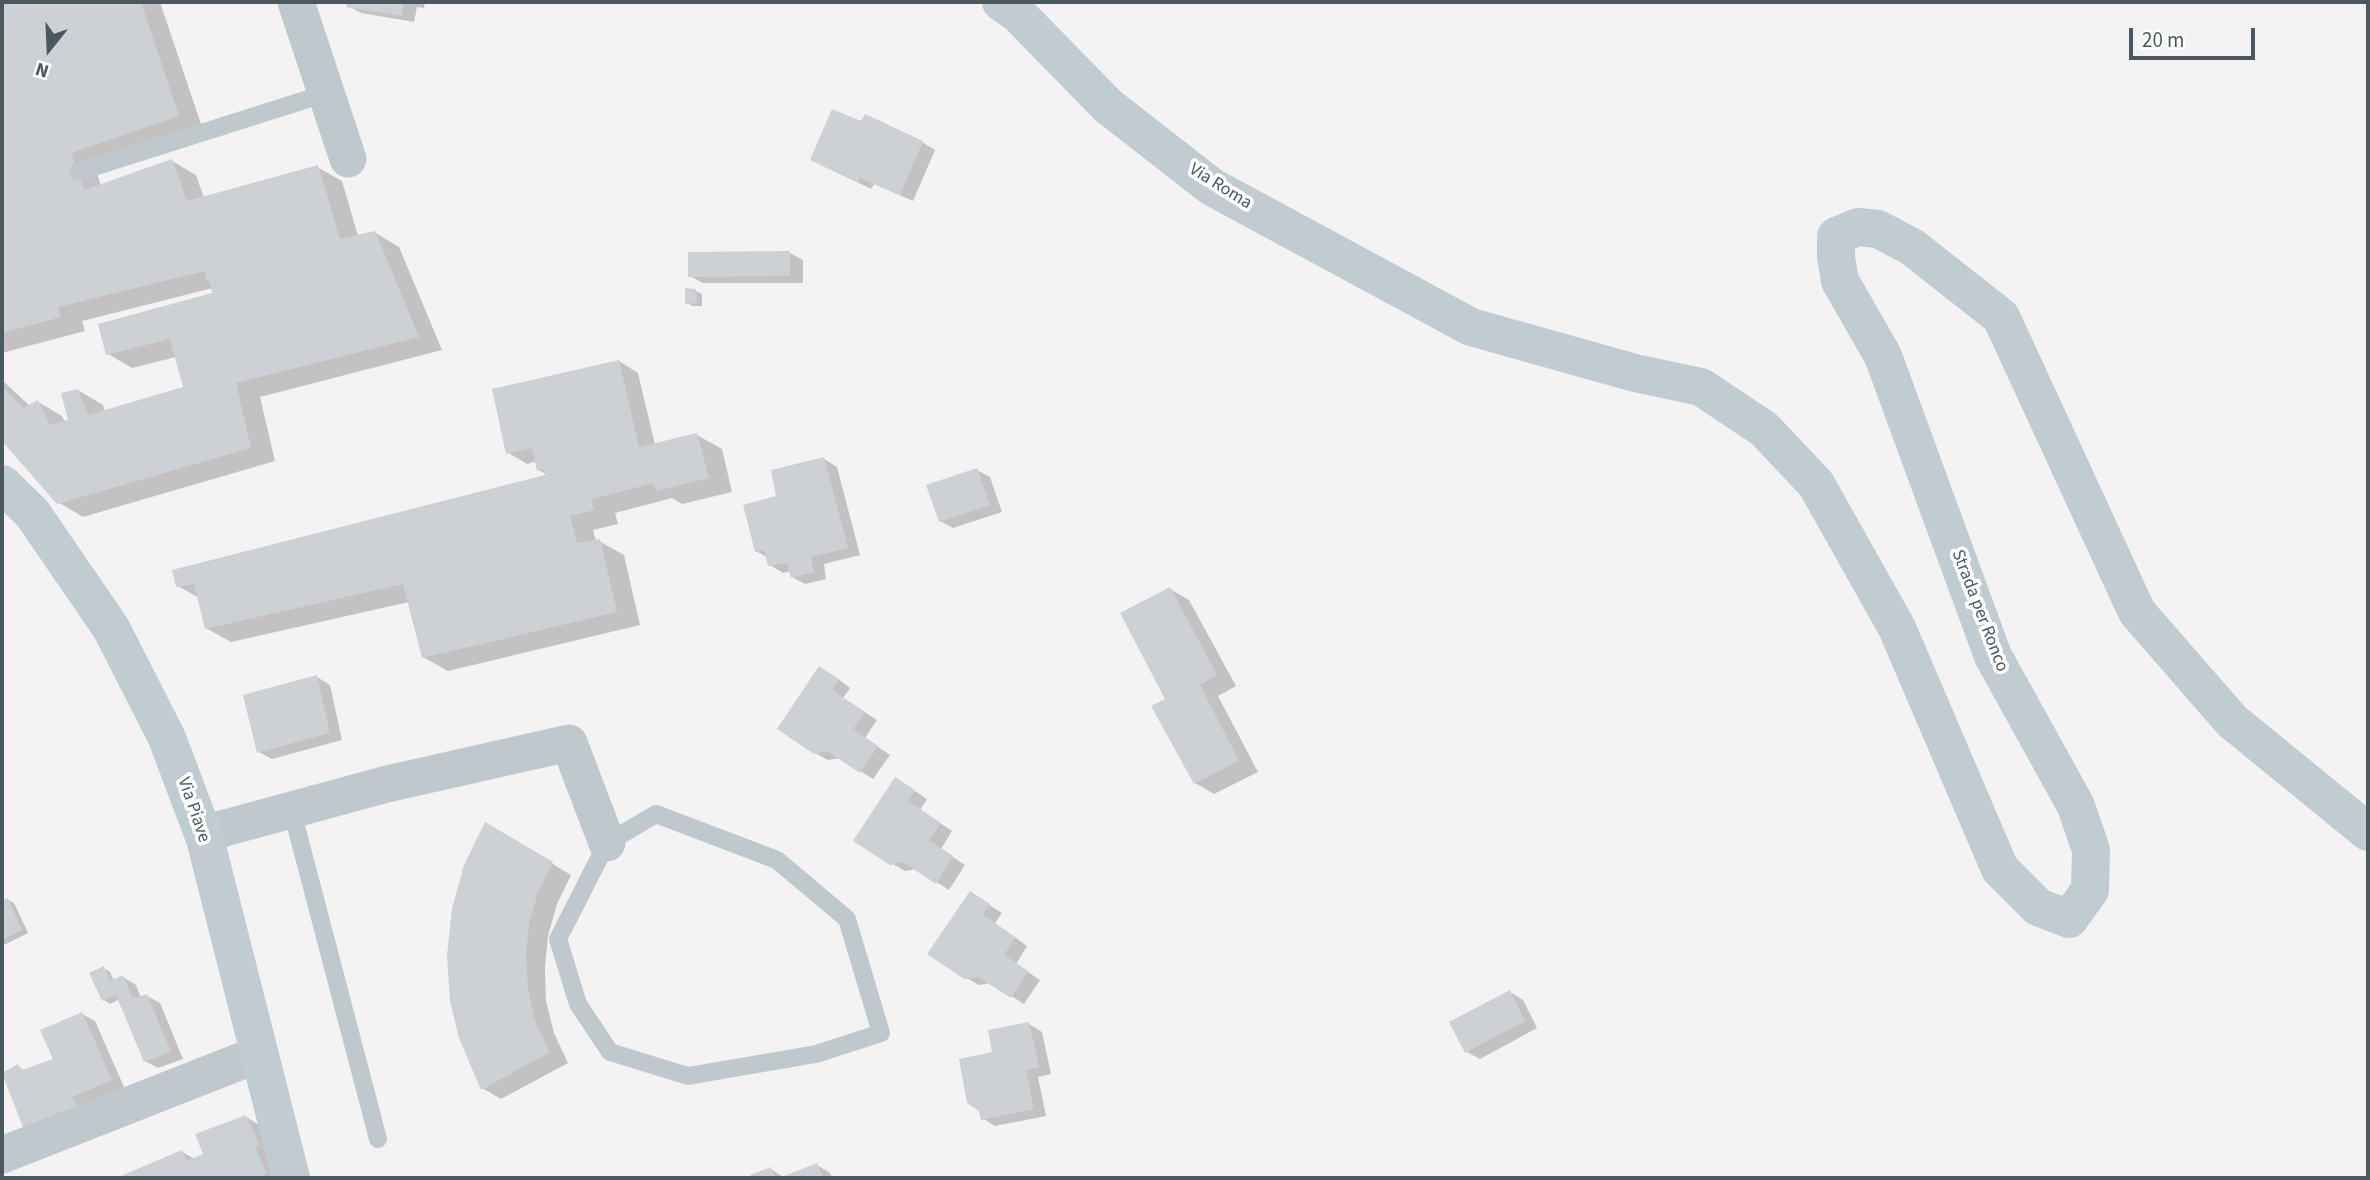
<!DOCTYPE html>
<style>
body{margin:0}
#map{position:relative;width:2370px;height:1180px;overflow:hidden;background:#f4f2f3;font-family:"Source Sans 3",sans-serif}
canvas{display:block}
.frame{position:absolute;inset:0;border:4px solid #4b595e;pointer-events:none}
.north{position:absolute;left:14px;top:14px;width:70px;height:70px;-webkit-text-stroke:5px #fff;paint-order:stroke;rotate:198deg;font-size:19px;font-weight:700;line-height:28px;text-align:center;color:#4b595e}
.north::after{content:'';display:block;margin:auto;width:24px;height:32px;background:#4b595e;clip-path:polygon(50% 0,100% 100%,50% 72%,0 100%)}
.scale{position:absolute;left:2129px;top:28px;width:126px;height:32px;box-sizing:border-box;border:4px solid #4b595e;border-top:0;padding-left:9px;font-size:21px;line-height:24px;white-space:nowrap;color:#4b595e;-webkit-text-stroke:5px #fff;paint-order:stroke}
</style>
<div id="map">
<canvas width="2370" height="1180"></canvas>
<div class="frame"></div>
<div class="north">N</div>
<div class="scale">20 m</div>
</div>
<script>
const ctx = document.querySelector('canvas').getContext('2d');
ctx.lineJoin = 'round';
function fill(path, color) { ctx.fillStyle = color; ctx.fill(path, 'evenodd'); }
function trace(path, color, width, dash) { ctx.strokeStyle = color; ctx.lineWidth = width; ctx.lineCap = dash ? 'butt' : 'round'; ctx.setLineDash(dash || []); ctx.stroke(path); }
function write(font, color, halo, rows, align = 'center') {
  ctx.font = font + ' "Source Sans 3",sans-serif'; ctx.lineWidth = 7; ctx.setLineDash([]); ctx.textBaseline = 'middle'; ctx.strokeStyle = halo; ctx.fillStyle = color; for (const [text, x, y, turn = 0] of rows) {
    ctx.save(); ctx.translate(x, y); ctx.rotate((+turn || 0) * Math.PI / 180); ctx.textAlign = isNaN(turn) ? turn : align; if (halo) ctx.strokeText(text, 0, 0); ctx.fillText(text, 0, 0); ctx.restore();
  }
}
const shadow = new Path2D(`
 M2,2h158l43,128 -108,36 6,20 71,-25 24,14 8,23 113,-31 25,14 16,55 16,-4 25,15 43,103 -182,47 15,64 -192,56 -25,-15 -56,-64 5,-8 -5,-6v-44l28,26 8,-4 24,14 4,7 4,-2 8,-31 25,15 2,6 80,-23 -9,-31 -44,11 -24,-14 106,-60 -1,-6 -131,33 3,10 -83,22z
 M348,2h77l-1,6 -7,-1 -3,15 -53,-9 -13,-7z
 M922,142l13,8 -22,51 -39,-17 -3,5 -59,-29z
 M790,253l13,7v23h-100l-13,-7z
 M696,291l6,3v12h-9l-6,-3z
 M619,361l19,12 17,72 42,-10 25,14 10,43 -50,12 -10,-6 -57,15 3,11 -25,6 3,11h3l25,14 16,70 -192,46 -25,-14 -14,-55 -178,40 -25,-14 -7,-30 -21,-12 371,-110 -10,-6 -2,-9 -10,3 -20,-12z
 M824,459l13,8 23,88 -36,9 2,15 -21,5 -13,-7 -1,-6 -8,2 -13,-8 -2,-7 -12,-7 23,-53z
 M977,470l13,7 12,35 -49,16 -13,-7z
 M1170,589l19,11 47,86 -18,10 40,76 -44,22 -19,-11 -28,-84z
 M833,675l17,13 -7,10 34,22 -12,18 25,17 -17,24 -33,-21 -12,2 -13,-7z
 M317,677l13,8 12,55 -70,19 -13,-7z
 M909,787l18,12 -7,11 32,21 -11,18 24,16 -16,25 -33,-21 -11,2 -14,-8z
 M486,824l85,51 -14,29 -9,32 -3,32 1,33 8,32 14,30 -67,36 -19,-11z
 M8,900l6,3 14,30 -26,13v-43z
 M983,901l19,12 -7,10 32,23 -11,18 24,16 -16,24 -33,-21 -12,2 -14,-8z
 M103,968l7,4 4,9 9,-4 13,8 5,13 6,-2 13,7 23,56 -25,9 -13,-7 -25,-62 -10,5 -6,-4z
 M1510,992l13,8 14,28 -57,31 -13,-7z
 M82,1014l13,7 29,66 -57,43 -49,-64 7,5 30,-11z
 M1029,1024l13,8 9,42 -13,3 8,39 -51,10 -13,-8z
 M246,1117l13,8 19,53h-159l63,-26 13,7 10,-4z
 M817,1165l13,8 2,5h-79l-1,-2 19,-7 14,9z`);
const building = new Path2D(`
 M2,2h139l38,114 -108,37 13,37 88,-31 15,42 131,-36 22,74 35,-8 44,106 -183,46 15,65 -194,56 -55,-63v-8l3,-3 -3,-3v-41l21,22 15,-8 12,25 18,-5 -7,-27 17,-4 10,26 95,-28 -13,-48 -64,16 -8,-31 114,-31 -2,-12h-3l-2,-10 -147,36 3,10 -59,16z
 M347,2h57l-3,14 -55,-9z
 M832,109l29,12 4,-7 58,27 -23,54 -40,-17 -2,5 -48,-23z
 M790,251v25l-102,1v-25z
 M685,288l11,1 1,14 -12,1z
 M619,360l20,87 58,-14 12,45 -53,13 -2,-8 -63,16 3,11 -24,6 7,27 23,-4 17,73 -195,46 -19,-74 -198,45 -11,-45 -18,3 -4,-17 373,-95v-5l-8,1 -5,-23 -26,6 -14,-65z
 M824,457l24,91 -37,9 3,15 -23,6 -4,-15 -19,3 -4,-16 -9,2 -12,-47 33,-9 -5,-26z
 M977,468l13,37 -51,17 -13,-37z
 M1170,587l47,88 -17,10 39,76 -45,23 -43,-78 14,-7 -45,-86z
 M819,666l20,13 -7,11 33,22 -12,17 25,17 -18,27 -33,-22 -13,3 -37,-25z
 M317,675l13,58 -73,20 -14,-58z
 M895,777l20,13 -7,11 33,22 -12,17 24,16 -17,28 -33,-22 -13,3 -37,-24z
 M485,822l68,40 -15,30 -9,32 -3,32 2,33 7,32 15,31 -69,38 -22,-52 -9,-37 -3,-46 5,-46 12,-44z
 M970,891l20,13 -7,11 32,22 -11,18 24,16 -17,27 -33,-21 -14,2 -37,-25z
 M8,898l14,32 -20,10v-39z
 M104,966l6,15 13,-6 10,24 14,-5 24,58 -27,10 -28,-67 -14,6 -13,-28z
 M1510,990l15,31 -60,32 -16,-31z
 M82,1012l30,68 -40,17 8,15 -54,23 -24,-62 16,-9 4,6 31,-11 -13,-29z
 M1029,1022l10,45 -13,3 8,39 -53,11 -2,-9 -12,-8 -8,-44 33,-7 -4,-22z
 M246,1115l13,29 -4,4 12,25 -11,5h-140l66,-28 5,11 16,-7 -8,-20z
 M817,1163l6,15h-44z
 M771,1167l4,11h-24l-1,-3z`);
const lane = new Path2D(`
 M78,172l249,-79
 M292,811l86,328
 M656,814l121,46 70,59 34,114 -65,21 -128,22 -78,-24 -32,-48 -20,-65 49,-96z`);
const street = new Path2D(`
 M296,2l52,157
 M203,834l184,-50 182,-41 38,100
 M2,1155l257,-101`);
const secondary = new Path2D(`
 M1001,2l17,12 90,92 104,81 259,140 164,46 66,14 63,42 52,55 81,144 103,241 38,38 31,12 21,-29 1,-40 -15,-44 -83,-150 -110,-300 -43,-75 -4,-24v-21l22,-9 20,2 34,18 89,70 136,295 95,109 136,111
 M2,484l30,29 79,115 56,110 38,101 86,339`);
const streetNames = [
 ["Via Roma",1220,187,32],
 ["Strada per Ronco",1979,611,69],
 ["Via Piave",193,810,71]
];
fill(shadow, '#0003');
fill(building, '#cdd0d4');
trace(lane, '#bfc9cd', 18);
trace(street, '#bfc9cd', 37);
trace(secondary, '#c0ccd2', 38);
write('18px', '#4b595e', '#fff', streetNames);
</script>
